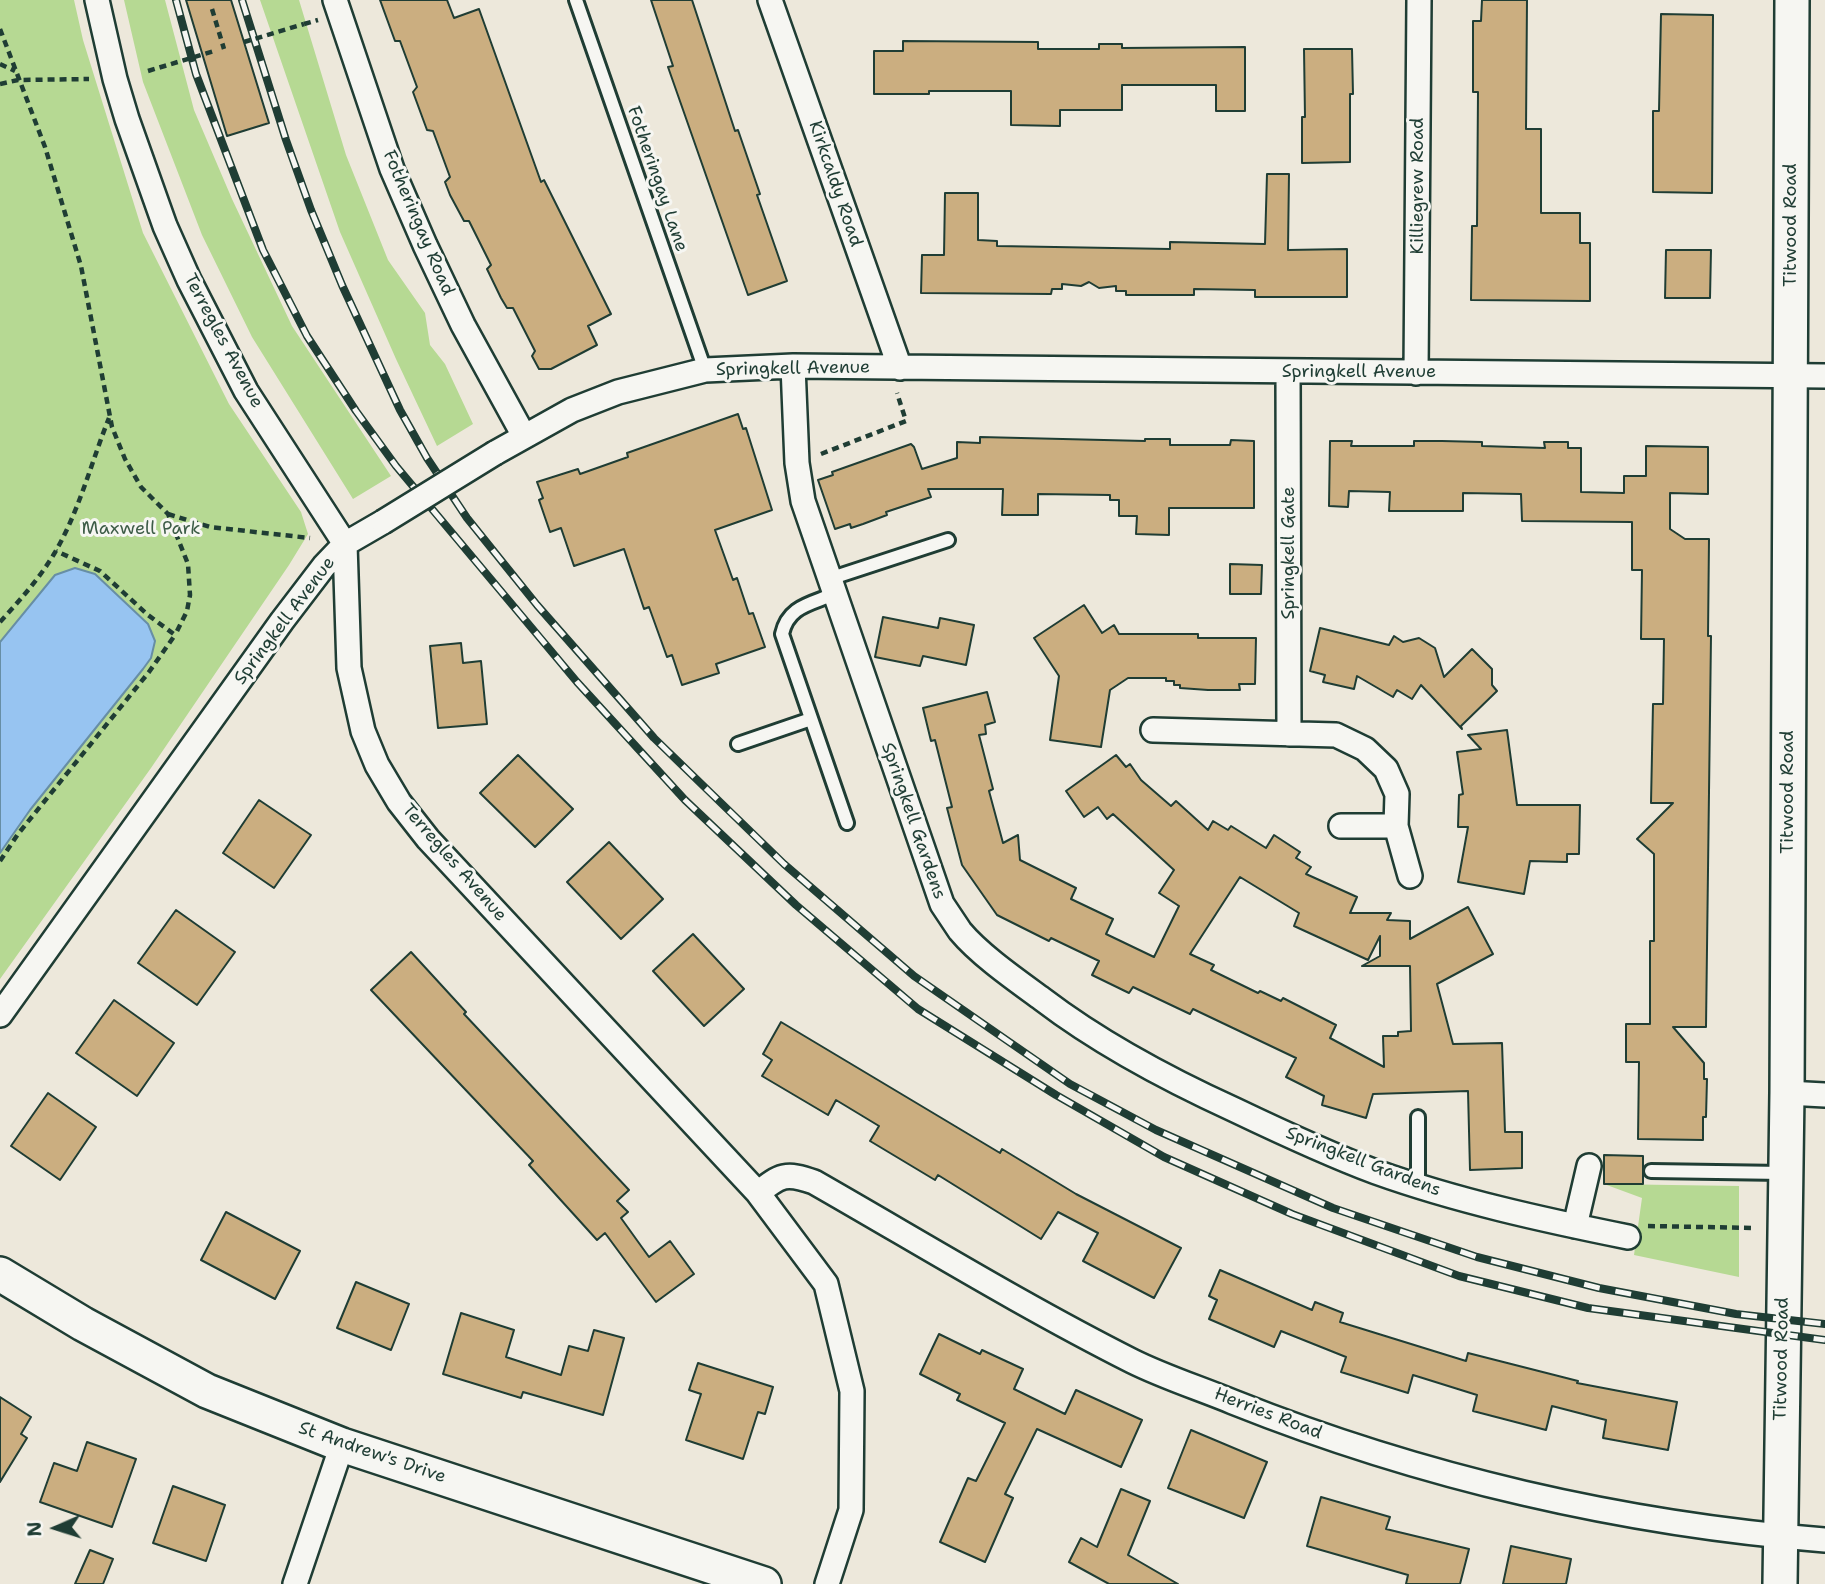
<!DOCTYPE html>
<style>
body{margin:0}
#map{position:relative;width:1825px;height:1584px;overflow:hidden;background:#ede8db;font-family:"Shantell Sans",sans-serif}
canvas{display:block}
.north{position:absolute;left:21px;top:1493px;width:70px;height:70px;-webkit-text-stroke:5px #f6f6f2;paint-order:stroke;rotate:267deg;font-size:19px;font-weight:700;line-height:28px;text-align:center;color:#1f3d34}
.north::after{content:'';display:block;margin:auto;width:24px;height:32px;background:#1f3d34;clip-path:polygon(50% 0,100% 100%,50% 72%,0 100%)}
</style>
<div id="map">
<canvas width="1825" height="1584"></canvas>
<div class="north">N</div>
</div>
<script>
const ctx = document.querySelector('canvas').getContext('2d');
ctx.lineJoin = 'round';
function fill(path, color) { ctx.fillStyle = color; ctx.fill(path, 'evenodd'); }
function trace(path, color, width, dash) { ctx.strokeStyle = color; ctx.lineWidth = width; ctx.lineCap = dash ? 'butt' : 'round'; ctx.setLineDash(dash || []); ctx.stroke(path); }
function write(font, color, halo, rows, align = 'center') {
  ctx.font = font + ' "Shantell Sans",sans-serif'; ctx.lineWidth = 6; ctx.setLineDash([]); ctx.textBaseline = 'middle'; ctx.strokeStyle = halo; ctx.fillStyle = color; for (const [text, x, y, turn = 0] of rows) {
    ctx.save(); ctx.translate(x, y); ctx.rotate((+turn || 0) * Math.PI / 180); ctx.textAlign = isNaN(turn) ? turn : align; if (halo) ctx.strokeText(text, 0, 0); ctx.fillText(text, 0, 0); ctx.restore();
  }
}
const green = new Path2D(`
 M0,0h74l9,40 60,193 86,171 72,108 7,22 -19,31 -138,203 -151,211z
 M124,0h41l29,110 38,89 60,127 99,150 -38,23 -101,-162 -50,-102 -59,-153z
 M260,0h39l47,155 42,105 37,53 5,32 15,19 28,60 -36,22 -41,-87 -56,-127z
 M1604,1184l135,2v91l-105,-22 8,-57z`);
const water = new Path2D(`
 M75,568l20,6 53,50 7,17 -4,17 -8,11 -113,141 -30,43v-211l55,-67z`);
const building = new Path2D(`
 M186,0h45l38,123 -42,13z
 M380,0h67l7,18 25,-9 62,173 3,-2 67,134 -23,12 9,19 -46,24h-12l-7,-13 3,-5 -22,-43h-6l-6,-10 -14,-29 4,-4 -22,-44h-5l-14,-26 -5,-13 5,-5 -17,-46 -6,-1 -14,-38 4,-5 -17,-46h-5z
 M651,0h41l43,131 3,-1 22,64 -3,1 30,86 -39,14 -80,-228 5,-1z
 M1482,0h45l-1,129h15v84h39v30h10v58l-119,-1 1,-74h5l1,-134h-5v-71h8z
 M1661,14l52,1 -1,178 -59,-1v-81h6z
 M903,41l135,1v7h61v-5h23v4l123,-1v64h-29v-26h-94v25h-62v16l-49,-1v-34h-82v3h-55v-43h29z
 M1304,49h48l1,45h-3v68l-48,1v-46h3z
 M1267,174h22l-1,76 59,-1v48h-92v-7l-61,-1v6h-68v-4h-10v-5l-17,2 -10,-6 -8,4 -19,-2v5h-10l-1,5 -130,-1 1,-38h22l1,-62h33v47l19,1v5l173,3v-7l95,2z
 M1666,250h45l-1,48h-45z
 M738,414l5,15 3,-1 26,82 -57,20 18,50 4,-2 12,36 4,-1 12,34 -49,17 3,9 -37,12 -10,-30 -5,2 -18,-50 -5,2 -20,-60 -50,17 -13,-38 -11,4 -11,-32 4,-2 -6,-16 41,-13 2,5 48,-17 -1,-4z
 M980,437l165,4v-2h25v6h60l1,-5 23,1v67h-85v27l-33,-1 1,-18h-18v-16h-9v-5l-72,-1v21h-36l1,-26h-75l3,8 -45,15 1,3 -24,9 -12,4 -1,-4 -15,5 -17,-49 15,-5 -1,-3 79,-28 3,3 8,22 35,-11v-16l23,1z
 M1330,441h22l-1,5h63v-5h28l40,1v4l63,2 -1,-6h24v6h13v44l43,1v-17h22v-30l62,1v47l-38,-1v36l15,10h24l-1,97h3l-5,391h-33l31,36v16h3l-1,38h-3v23l-65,-1 1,-77h-13v-38h24v-83h4v-87l-17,-15 36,-36h-22l2,-99h10l1,-65h-23l1,-69h-10v-48l-110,-1 -1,-27 -58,-1v18h-74l1,-19 -41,-1 -1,16 -19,-1z
 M1230,564l32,1 -1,29h-31z
 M1084,605l18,28 12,-8 5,9h79v4h58l-1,46h-16l1,6h-32l-28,-2v-3h-6v-4h-8v-3h-38l-18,12 -9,57 -51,-7 9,-64 -25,-38z
 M883,617l55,11 2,-10 34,7 -8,40 -43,-9 -3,10 -45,-9z
 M1320,628l69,17 5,-9 9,6 16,-4 16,10 9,29 28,-28 20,20v16l5,6 -36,35 1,3 -41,-44 -9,14 -15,-9 -4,7 -36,-21 -3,13 -31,-7 2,-7 -15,-4z
 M461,643l2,20 18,-2 6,63 -49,4 -8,-82z
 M987,692l8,30 -10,3 1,9 -7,1 14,54 -4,2 14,52 15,-8 2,25 56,28 -5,11 42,20 -7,15 48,23 25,-51 -20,-13 15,-23 -61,-56 -6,5 -9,-12 -14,10 -18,-26 50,-36 10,12 4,-3 11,16 30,26 5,-5 32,29 5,-9 15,9 3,-4 35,22 8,-13 26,17 -4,6 15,9 -5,7 51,23 -7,16h41l-4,7 23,1v18l58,-32 25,47 -56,30 16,60 49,-1 3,89h17v36l-52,2 -2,-79 -95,3 -7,24 -44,-13 2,-9 -38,-19 10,-19 -103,-49 -3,5 -57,-27 -4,6 -37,-18 7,-14 -48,-23 -2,3 -52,-26 -35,-50 -15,-57 5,-1 -17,-67 -4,1 -8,-33zM1240,877l59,36 -5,13 74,34 12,-24v20l-18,10h48l1,65 -13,1v4h-15l1,31 -54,-29 6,-13 -53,-27 -2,3 -21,-10 -2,2 -47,-23 3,-5 -24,-11z
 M1507,730l10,75h63l-1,49h-12v8l-37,-1 -6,33 -66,-12 10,-55h-10l1,-32 4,-1 -6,-42 24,-3 -13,-14z
 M518,755l55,54 -38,38 -55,-54z
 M259,800l52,35 -37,53 -51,-35z
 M609,842l54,57 -42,40 -54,-57z
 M176,910l59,42 -38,53 -59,-42z
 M693,934l51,55 -40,37 -51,-55z
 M411,952l55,60 -2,2 165,176 -12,11 11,11 -7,6 28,39 21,-16 24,33 -38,28 -51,-69 -8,7 -68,-75 4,-4 -162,-171z
 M114,1000l60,43 -37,53 -61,-43z
 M781,1022l219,131 2,-4 74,45 105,54 -27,50 -71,-37 15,-28 -40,-21 -17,27 -103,-64 -3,5 -65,-39 9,-15 -43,-26 -8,15 -66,-39 10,-16 -9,-6z
 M48,1093l48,34 -36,53 -49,-34z
 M1604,1155l39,1v28h-39z
 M226,1212l74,39 -25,48 -74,-39z
 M1220,1270l92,40 3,-8 28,11 -3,9 126,39 2,-8 110,28 -1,2 100,19 -9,48 -65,-12 3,-18 -54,-14 -6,24 -73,-19 4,-16 -64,-20 -5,18 -67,-21 5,-15 -65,-26 -7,16 -65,-28 8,-19 -8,-4z
 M356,1282l53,22 -18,46 -54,-22z
 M461,1313l53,17 -8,27 55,18 8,-29 19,5 6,-21 30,8 -21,77 -80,-23 -2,6 -78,-24z
 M939,1334l41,20 2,-4 41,19 -9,20 51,25 11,-24 66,30 -21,47 -84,-38 -32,65 8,4 -28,64 -45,-20 28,-64 8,3 29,-58 -48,-23 3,-6 -40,-20z
 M698,1363l75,24 -8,27 -7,-2 -15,47 -57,-19 15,-46 -12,-4z
 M0,1397l31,20 -10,17 6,4 -27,44z
 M1191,1430l76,32 -23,56 -76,-30z
 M87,1442l49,17 -24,68 -72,-25 14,-39 23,8z
 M173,1486l52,19 -19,56 -53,-18z
 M1121,1489l29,12 -22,54 50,29h-69l-40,-22 12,-24 16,9z
 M1321,1497l69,20 -4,12 83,20 -9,35h-54l2,-9 -101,-29z
 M1511,1546l60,13 -5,25h-63z
 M90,1550l23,9 -10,25h-28z`);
const path = new Path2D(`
 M212,9l12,40
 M304,24l14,-4
 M0,29l45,118 36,119 31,161 13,32 16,28 27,27 20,50 2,31 -3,16 -12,24
 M0,64l15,7
 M0,84l18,-4 71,-1
 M821,454l85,-33 -9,-28
 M168,514l42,13 100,11
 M0,622c20,-22 39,-43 54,-68 25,-42 37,-91 55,-136
 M0,861l18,-27 131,-162 26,-37 -27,-20 -48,-44 -44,-20
 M1648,1226l107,2`);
const lane = new Path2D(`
 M576,0l129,370
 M829,579l119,-39
 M834,594c-23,10 -46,12 -52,40l65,189
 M738,744l73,-25
 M1651,1171l132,2
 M1418,1185v-68`);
const street = new Path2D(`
 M97,0l18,79 12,40 38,107 24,54 57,111 99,153 4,124 14,63 14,34 22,37 29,37 330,354 68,91 26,107 -1,119 -24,74
 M335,0l57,169 33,76 38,80 61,111
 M770,0l130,368
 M793,366l4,97 6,38 139,403c6,9 12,18 18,27 20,24 56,49 82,68 59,45 125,80 193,111 46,22 93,44 141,62 81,29 168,48 252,65
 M1288,372l1,362
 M1416,373l3,-373
 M495,453l77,-43 46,-18 87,-22 88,-4 1032,10
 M1153,730l183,5 29,14 21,20 11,25 -1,32 14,50
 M1341,826h55
 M0,1015l282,-394 42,-55 21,-22 38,-22
 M1787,1093l38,2
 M758,1193c22,-18 28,-21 56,-11 105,60 209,124 318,179 32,16 67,27 101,41 188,75 390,122 592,138
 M1575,1226l14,-60
 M295,1584l47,-139`);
const secondary = new Path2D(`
 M0,1274l83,50 124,67 135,54 422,139
 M1780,1584l7,-491 5,-1093`);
const rail = new Path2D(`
 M176,0l20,74 67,176 44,86 49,75 40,55 181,216 108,118 111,105 122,104 138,86 108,62 128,57 167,62 129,32 237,32
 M242,0l44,140 25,70 31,75 58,125 27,48 40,60 70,87 117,133 130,126 130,112 156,108 86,46 177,78 144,49 122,31 137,26 89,10`);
const pathBridge = new Path2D(`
 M244,42l60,-18
 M148,71l66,-20`);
const streetBridge = new Path2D(`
 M383,522l112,-69`);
const streetNames = [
 ["Fotheringay Lane",657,179,71],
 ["Kirkcaldy Road",835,184,71],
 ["Killiegrew Road",1418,186,-90],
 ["Fotheringay Road",418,223,67],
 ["Titwood Road",1791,225,-90],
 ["Terregles Avenue",223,341,62],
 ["Springkell Avenue",793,369,-1],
 ["Springkell Avenue",1359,372],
 ["Springkell Gate",1289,553,-90],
 ["Springkell Avenue",285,621,-53],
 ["Titwood Road",1788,792,-90],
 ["Springkell Gardens",913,821,71],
 ["Terregles Avenue",454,863,49],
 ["Springkell Gardens",1363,1162,21],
 ["Titwood Road",1782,1359,-89],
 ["Herries Road",1268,1414,21],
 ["St Andrew's Drive",372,1453,19]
];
const parkNames = [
 ["Maxwell Park",141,529]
];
fill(green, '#b6d993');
fill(water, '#97c4f1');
trace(water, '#678ea5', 2);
fill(building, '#cbae80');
trace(building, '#1f3d34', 2);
trace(lane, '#1f3d34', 18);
trace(street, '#1f3d34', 28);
trace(secondary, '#1f3d34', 38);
trace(path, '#1f3d34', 4.5, [7, 5]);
trace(lane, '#f6f6f2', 12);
trace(street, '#f6f6f2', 23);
trace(secondary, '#f6f6f2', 33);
trace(rail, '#1f3d34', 8);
trace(rail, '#f6f6f2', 5, [16]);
trace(streetBridge, '#1f3d34', 28, []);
trace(pathBridge, '#1f3d34', 4.5, [7, 5]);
trace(streetBridge, '#f6f6f2', 23);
write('18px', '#1f3d34', '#f6f6f2', streetNames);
write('18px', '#3d5c47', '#f6f6f2', parkNames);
</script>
